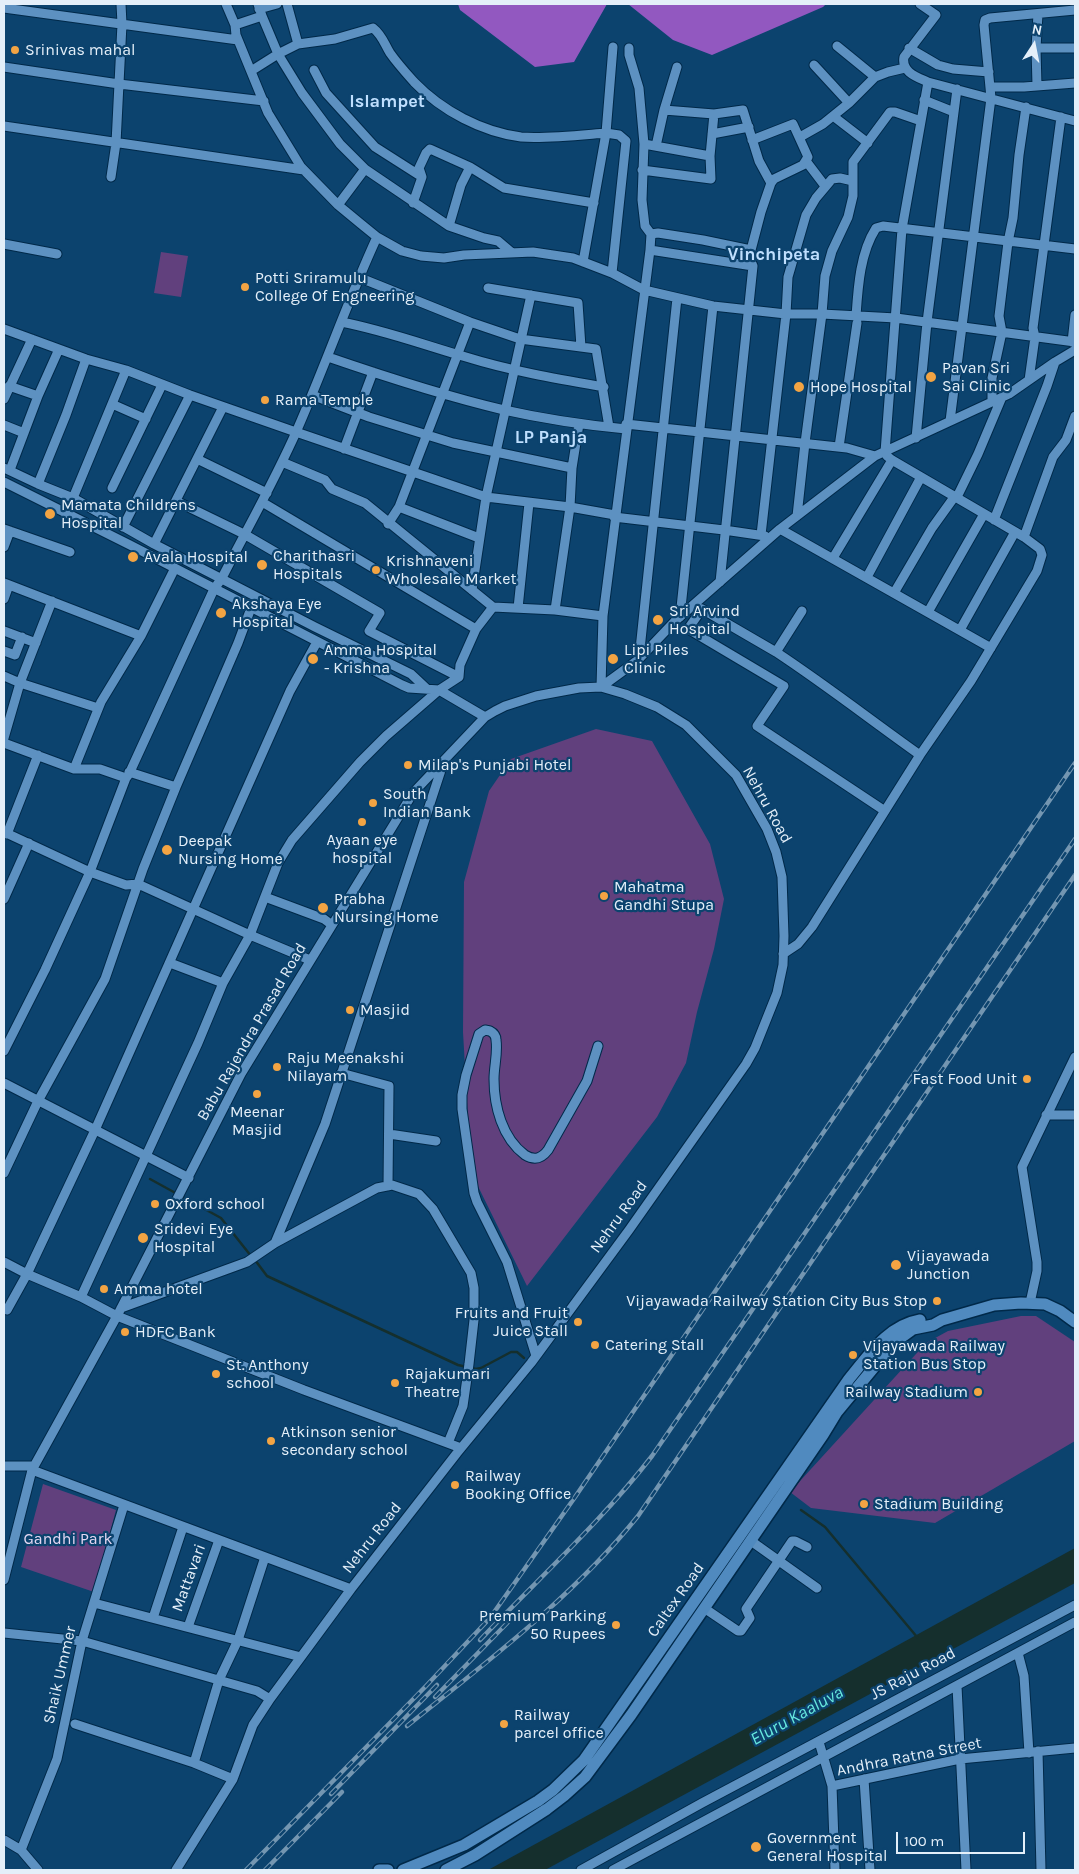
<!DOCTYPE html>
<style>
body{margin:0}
#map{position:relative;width:1079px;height:1874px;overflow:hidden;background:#0c436e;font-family:Karla,sans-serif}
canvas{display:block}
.frame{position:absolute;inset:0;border:5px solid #e4eff9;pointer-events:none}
.north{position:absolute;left:1009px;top:20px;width:50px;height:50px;-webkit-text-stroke:4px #0c436e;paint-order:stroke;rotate:11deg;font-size:14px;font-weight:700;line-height:20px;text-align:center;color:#e4eff9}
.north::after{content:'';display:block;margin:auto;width:18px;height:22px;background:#e4eff9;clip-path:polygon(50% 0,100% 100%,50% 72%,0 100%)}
.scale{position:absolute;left:896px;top:1832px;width:129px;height:22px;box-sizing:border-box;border:2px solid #e4eff9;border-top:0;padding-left:6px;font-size:15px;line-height:18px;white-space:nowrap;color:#e4eff9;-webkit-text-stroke:4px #0c436e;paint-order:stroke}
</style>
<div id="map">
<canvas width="1079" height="1874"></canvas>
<div class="frame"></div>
<div class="north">N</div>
<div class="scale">100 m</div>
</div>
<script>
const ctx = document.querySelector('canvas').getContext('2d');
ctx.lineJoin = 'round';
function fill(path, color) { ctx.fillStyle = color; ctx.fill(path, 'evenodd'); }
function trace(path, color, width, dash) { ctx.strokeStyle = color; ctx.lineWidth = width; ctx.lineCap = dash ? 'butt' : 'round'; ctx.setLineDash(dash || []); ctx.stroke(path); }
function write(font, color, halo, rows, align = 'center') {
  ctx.font = font + ' Karla,sans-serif'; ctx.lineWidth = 4.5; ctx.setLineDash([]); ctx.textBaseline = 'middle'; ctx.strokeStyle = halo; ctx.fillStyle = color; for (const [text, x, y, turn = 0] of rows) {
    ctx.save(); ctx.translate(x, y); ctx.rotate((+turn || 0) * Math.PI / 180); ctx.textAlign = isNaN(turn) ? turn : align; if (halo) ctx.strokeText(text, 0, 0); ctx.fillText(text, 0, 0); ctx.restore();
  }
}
const green = new Path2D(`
 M161,252l27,4 -7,41 -27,-4z
 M596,729l56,12 58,103 14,55 -10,50 -17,63 -11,51 -29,54 -130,169 -56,-114 -8,-140 1,-150 25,-91 22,-32z
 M1021,1316h15l39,26v99l-140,82 -124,-15 -21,-16 136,-149 22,-12z
 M43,1484l73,26 -22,82 -73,-25z`);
const forest = new Path2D(`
 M458,4h149l-33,58 -39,5 -75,-57z
 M628,4h198l-3,3 -111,48 -39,-15z`);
const water = new Path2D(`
 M1075,1548v35l-530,287h-57z`);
const stream = new Path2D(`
 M150,1179l71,39 30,38
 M255,1260l12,16 191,89 18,4 5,-1 30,-16h6l7,6
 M801,1510l24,17 92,110`);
const minor = new Path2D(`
 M226,4l9,21 1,10 32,78 33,54 37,38 23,19 16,13 25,14 19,5 23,2 20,-3 69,-3 40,6 39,15 32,17 69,16 73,8h36l74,4 179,24
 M258,4l4,12 16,38 24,39 38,51 25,25 84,57 35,12 14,3 13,11
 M287,4l11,40
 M920,4l16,11 -32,42c-3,15 13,20 24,25l147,39
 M4,8l234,32
 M259,9l18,-5
 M235,25l27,-9
 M837,46l38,31
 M909,48l29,17 15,4 36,3
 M1036,48h39
 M814,65l35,38
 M4,67l115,17 145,17
 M314,70l12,23 49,54 47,30
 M251,71l27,-17 20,-10 37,-5 38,-11c9,7 11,15 17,25 7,10 16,20 24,29 28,29 68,50 107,55 24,2 60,-2 85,-4l13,2 7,6 -14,132
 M1037,86l-1,-38 2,-34
 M990,87h34l51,-4
 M924,100l30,12
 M664,110l50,4 29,-4 16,51 12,22
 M833,116l35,27
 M4,126l300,44
 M712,134l37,-7
 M800,137l23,-13 26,-21 26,-26 13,-5 17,-4
 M644,144l66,12 4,-42
 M656,146l8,-36 13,-43
 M806,161l19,25
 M642,170l69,9 -1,-23
 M111,177l5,-34 6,-119 -1,-20
 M413,203l9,-26 -3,-9 7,-15 4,-4 40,18 34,21 90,15
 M338,205l27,-36
 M449,226l12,-41 9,-18
 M651,234l7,-1 45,7 48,10
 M4,244l53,10
 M650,250l103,16
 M583,262l23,-129 7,-86
 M358,277l112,45 50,17 76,10 13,78
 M488,288l90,15 3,44
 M856,316c2,-29 4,-63 20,-88l7,-2 192,23
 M341,322c43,8 83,23 125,35 45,14 92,22 138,30
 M4,329l82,30 40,11 64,25 103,36 193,66 84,10 45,8
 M1072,342l3,-27
 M328,357c58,20 117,39 176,53 40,9 81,15 122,19
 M1029,380l6,-43 -2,-9 28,-211
 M9,386l29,10
 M312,395l57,22 84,26 119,25 7,-44
 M4,399l28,-60
 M992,402v-24l10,-46 -3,-16 9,-74 5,-24 6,-63 7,-48
 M112,404l34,15
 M950,421l41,-323 -7,-73 1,-5 5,-2 85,-8
 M626,424l221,24 28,8
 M4,425l20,8
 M916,438l11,-116 30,-233
 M839,447l18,-124
 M344,449l29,-77
 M197,459l70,34
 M4,468l34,16 35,14 81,46 161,83 96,47 16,15
 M10,470l28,-74 21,-47
 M4,482l126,63 272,140 7,3 30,2 46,27
 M38,484l28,-69 20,-56
 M112,488l50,-103
 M957,497l21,-43 24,-57
 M73,498l53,-128
 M176,501l68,33 136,79 -11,18 90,46
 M262,502l214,127 17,-22 -128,-104 -33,-14 -7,-9 -43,-18
 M399,507l80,31
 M797,516l8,-73 17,-129 3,-38 7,-25 16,-34 5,-21v-34l37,-50h5l26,9
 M614,517l110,13 41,6
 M994,520l53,-134 8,-24
 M388,524l11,-17 71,-185
 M123,527l67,-132
 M4,529l66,23
 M780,529l211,119
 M761,535l25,-221 2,-37 18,-62 10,-17 16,-19 8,-1 13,3
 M1024,537l29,-80 13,-17 9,-24
 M154,544l69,-137
 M4,547l6,-16
 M833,558l59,-98
 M867,577l54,-100
 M720,582l33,-316 -3,-7 1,-9 10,-38 10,-29 3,-4 29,-14 5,-8 -15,-33 -41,16
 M4,583l137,53
 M472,590l14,-93 45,-202
 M894,593l38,-65 23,-32
 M4,599l5,-14
 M493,607l62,3 48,6
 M518,608l11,-105
 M555,610l15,-103 2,-39
 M928,612l56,-98
 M680,617l33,-311
 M960,630l55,-98
 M4,631l32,12
 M4,651l11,4 7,-18
 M776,652c50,33 96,69 144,103
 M639,659l38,-361
 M4,676l16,7 32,-82
 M601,687l2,-71 47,-366 1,-16 -6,-8 -3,-26 2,-56 -5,-56 -10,-33v-7
 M601,687l37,-27 37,-39 105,-92 95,-73 134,-62 46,-32 20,-12
 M757,726l27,-40 -96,-57 14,-20 74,43 26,-41
 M757,726l128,85
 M4,738l16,-55 78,25
 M4,743l70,26h26l26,9 3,-4 85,-185 8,-11c25,-49 53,-98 75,-148 28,-64 51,-130 80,-193
 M74,769l27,-67 40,-66 34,-68
 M129,772l47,15 62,-144 13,-35
 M4,832l86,40 36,13 12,-1 112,51 60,25
 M7,834l31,-79
 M265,897l59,22 8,6
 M4,899l25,-56
 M783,954l15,-10 14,-17 108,-172 51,-74 66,-110 5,-16 -2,-6 -16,-12 -132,-77 -5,-4 -2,-4 17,-223 26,-147
 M170,963l53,20
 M4,1051l41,-81 45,-98 36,-94
 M341,1073l48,13 -1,100
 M4,1083l185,95
 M1046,1115h29
 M389,1134l47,7
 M4,1173l34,-72 67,-122 38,-110 33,-82
 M275,1243l50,-119 118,-360
 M4,1262l23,12 54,23 36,19 187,74 157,58
 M81,1297l117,-254 25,-60 27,-48 28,-72 14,-23 68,-78 26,-26 53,-46 20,-13 1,-12 16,-36
 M1030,1303l7,-32v-9l-15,-95 53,-110
 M4,1308l3,2 20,-36 68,-144 195,-439 27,-49
 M121,1308l126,-46 28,-19 102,-55 15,-3 27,9 14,15 38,64 3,15v32l-5,44 -6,42 -15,37
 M536,1356l-29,-94 -30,-60 -3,-9 -12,-84v-14l4,-20 13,-41 6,-4 5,1c4,2 6,5 6,9 2,13 -2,26 -2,39 0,27 8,59 31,76 10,6 17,3 23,-5l39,-69 11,-35
 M4,1466h30
 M32,1470l319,119
 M751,1541l66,47
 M4,1580l28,-110 85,-154 124,-242 172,-281 72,-76 10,-6 10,-5 31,-10 43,-8 22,-1 24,7 32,13 29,18 50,50 31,54 9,23 6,25 2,59 -1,29 -6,28 -22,55 -9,16 -117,166 -98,133 -74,90 -106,136 -81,110 -17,26 -20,54 -57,91
 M94,1603l207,54
 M704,1608l34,23h3l9,-13 -4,-9 46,-68h3l12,6
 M153,1618l30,-91
 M188,1627l31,-87
 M4,1633l78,8 175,50 13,8
 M1018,1653l6,23 5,77
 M957,1686l9,184
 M75,1724l119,39 39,16
 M819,1742l13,44 3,84
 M1038,1751l3,119
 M194,1763l25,-83 19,-40 27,-83
 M864,1779l6,91
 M832,1786l128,-27 115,-11
 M4,1840l17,10 17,20
 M21,1850l36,-91 25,-118 42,-136
 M581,1870l121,-67 373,-198
 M613,1870l462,-248`);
const major = new Path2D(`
 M379,1870h9
 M403,1870l61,-25 74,-44 15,-11 31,-30 265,-381c20,-24 38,-53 71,-59
 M446,1870l29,-15 72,-46 17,-13 21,-19 46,-62 192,-280 14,-23 58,-70 18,-13 20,-4 9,-5 52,-15 27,-2 24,1 15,7 15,11`);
const rail = new Path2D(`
 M480,1640c58,-61 121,-118 172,-184l423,-617
 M435,1697l80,-82
 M407,1726c81,-65 166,-129 231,-210l437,-641
 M331,1794l106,-109
 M246,1870l180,-184 64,-68 83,-118 502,-737
 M265,1870l77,-78`);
const markers = [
 [15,50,5,"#f3a443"],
 [245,287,5,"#f3a443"],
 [931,377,6,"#f3a443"],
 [799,387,6,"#f3a443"],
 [265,400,5,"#f3a443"],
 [50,514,6,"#f3a443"],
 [133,557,6,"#f3a443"],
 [262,565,6,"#f3a443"],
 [376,570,5,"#f3a443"],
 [221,613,6,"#f3a443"],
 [658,620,6,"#f3a443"],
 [313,659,6,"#f3a443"],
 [613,659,6,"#f3a443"],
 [408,765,5,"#f3a443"],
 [373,803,5,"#f3a443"],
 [362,822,5,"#f3a443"],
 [167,850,6,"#f3a443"],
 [604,896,5,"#f3a443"],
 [323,908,6,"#f3a443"],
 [350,1010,5,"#f3a443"],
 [277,1067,5,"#f3a443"],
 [1027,1079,5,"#f3a443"],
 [257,1094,5,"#f3a443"],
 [155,1204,5,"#f3a443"],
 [143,1238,6,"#f3a443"],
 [896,1265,6,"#f3a443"],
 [104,1289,5,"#f3a443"],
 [937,1301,5,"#f3a443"],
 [578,1322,5,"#f3a443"],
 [125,1332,5,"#f3a443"],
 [595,1345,5,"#f3a443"],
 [853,1355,5,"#f3a443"],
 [216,1374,5,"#f3a443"],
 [395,1383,5,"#f3a443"],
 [978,1392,5,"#f3a443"],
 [271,1441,5,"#f3a443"],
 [455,1485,5,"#f3a443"],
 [864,1504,5,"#f3a443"],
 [616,1625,5,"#f3a443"],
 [504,1724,5,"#f3a443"],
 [756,1847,6,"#f3a443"]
];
const poiNames = [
 ["Srinivas mahal",25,50],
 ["Potti Sriramulu",255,278],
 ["College Of Engneering",255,296],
 ["Pavan Sri",942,368],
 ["Sai Clinic",942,386],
 ["Hope Hospital",810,387],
 ["Rama Temple",275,400],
 ["Mamata Childrens",61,505],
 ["Hospital",61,523],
 ["Charithasri",273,556],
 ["Hospitals",273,574],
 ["Avala Hospital",144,557],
 ["Krishnaveni",386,561],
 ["Wholesale Market",386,579],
 ["Akshaya Eye",232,604],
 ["Hospital",232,622],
 ["Sri Arvind",669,611],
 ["Hospital",669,629],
 ["Amma Hospital",324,650],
 ["- Krishna",324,668],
 ["Lipi Piles",624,650],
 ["Clinic",624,668],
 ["Milap's Punjabi Hotel",418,765],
 ["South",383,794],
 ["Indian Bank",383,812],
 ["Ayaan eye",362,840,"center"],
 ["hospital",362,858,"center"],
 ["Deepak",178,841],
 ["Nursing Home",178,859],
 ["Mahatma",614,887],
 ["Gandhi Stupa",614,905],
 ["Prabha",334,899],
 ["Nursing Home",334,917],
 ["Masjid",360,1010],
 ["Raju Meenakshi",287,1058],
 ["Nilayam",287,1076],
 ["Fast Food Unit",1017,1079,"right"],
 ["Meenar",257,1112,"center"],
 ["Masjid",257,1130,"center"],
 ["Oxford school",165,1204],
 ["Sridevi Eye",154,1229],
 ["Hospital",154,1247],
 ["Vijayawada",907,1256],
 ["Junction",907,1274],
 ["Amma hotel",114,1289],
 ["Vijayawada Railway Station City Bus Stop",927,1301,"right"],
 ["Fruits and Fruit",568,1313,"right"],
 ["Juice Stall",568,1331,"right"],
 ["HDFC Bank",135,1332],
 ["Catering Stall",605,1345],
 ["Vijayawada Railway",863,1346],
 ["Station Bus Stop",863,1364],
 ["St. Anthony",226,1365],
 ["school",226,1383],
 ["Rajakumari",405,1374],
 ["Theatre",405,1392],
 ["Railway Stadium",968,1392,"right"],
 ["Atkinson senior",281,1432],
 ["secondary school",281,1450],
 ["Railway",465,1476],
 ["Booking Office",465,1494],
 ["Stadium Building",874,1504],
 ["Premium Parking",606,1616,"right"],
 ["50 Rupees",606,1634,"right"],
 ["Railway",514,1715],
 ["parcel office",514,1733],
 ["Government",767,1838],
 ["General Hospital",767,1856]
];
const streetNames = [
 ["Nehru Road",767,805,61],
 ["Babu Rajendra Prasad Road",252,1032,-60],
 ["Nehru Road",619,1217,-54],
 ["Nehru Road",372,1538,-52],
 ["Mattavari",189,1578,-70],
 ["Caltex Road",676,1600,-55],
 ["JS Raju Road",913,1674,-28],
 ["Shaik Ummer",60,1675,-77],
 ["Andhra Ratna Street",909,1757,-11]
];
const parkNames = [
 ["Gandhi Park",68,1539]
];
const neighbourhoodNames = [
 ["Islampet",387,102],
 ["Vinchipeta",774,255],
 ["LP Panja",551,438]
];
const waterNames = [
 ["Eluru Kaaluva",797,1716,-29]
];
fill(green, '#61407d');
fill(forest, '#9258c0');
fill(water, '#152f2d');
trace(stream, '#152f2d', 2.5);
trace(minor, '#002949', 11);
trace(major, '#002949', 14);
trace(minor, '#5d91c1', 9);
trace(major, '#508abf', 11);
trace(rail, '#7496b1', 4.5);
trace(rail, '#0c436e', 2.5, [8]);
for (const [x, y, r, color] of markers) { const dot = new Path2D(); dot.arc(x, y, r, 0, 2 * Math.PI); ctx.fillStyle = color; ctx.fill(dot); trace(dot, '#0c436e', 2); }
write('16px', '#e4eff9', '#0c436e', poiNames, 'left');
write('16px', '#e4eff9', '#0c436e', streetNames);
write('16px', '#e4d7f2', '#0c436e', parkNames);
write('bold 18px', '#bfdffe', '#0c436e', neighbourhoodNames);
write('italic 18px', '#67e8de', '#0c436e', waterNames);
</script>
